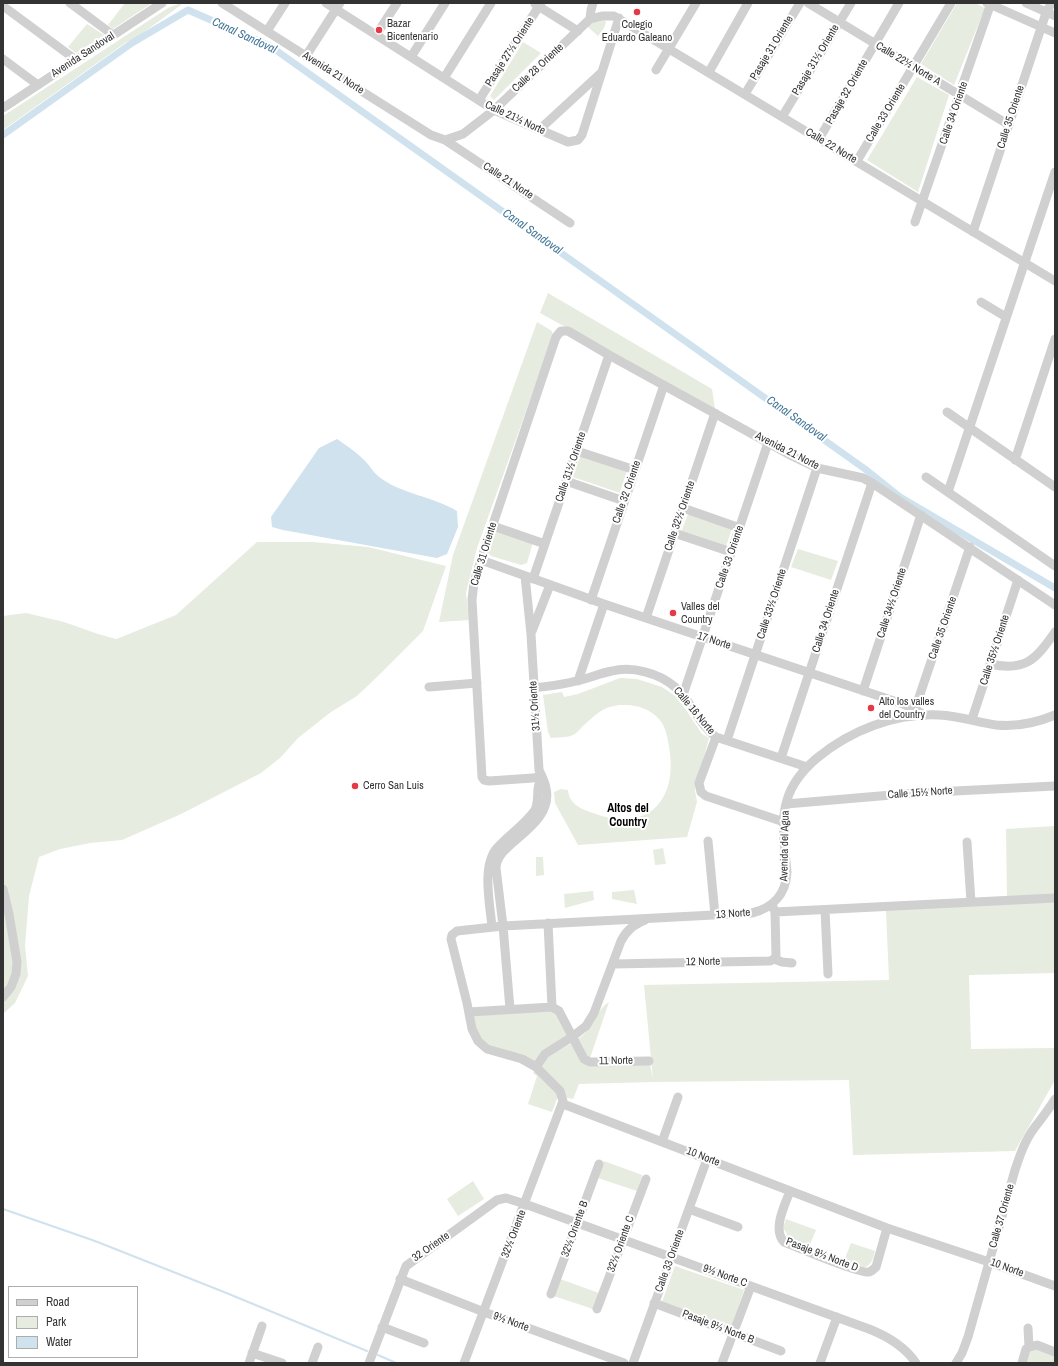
<!DOCTYPE html>
<meta charset="utf-8">
<style>
body{margin:0}
#map{position:relative;width:1058px;height:1366px;overflow:hidden;background:#fff;font-family:"Archivo Narrow",sans-serif}
canvas{display:block}
.frame{position:absolute;inset:0;border:4px solid #333;pointer-events:none}
.legend{position:absolute;left:8px;top:1286px;width:130px;height:72px;box-sizing:border-box;background:#fff;border:1px solid #adadad;margin:0;padding:5px 7px;list-style:none;font-size:12px;color:#333}
.legend li{display:flex;align-items:center;gap:8px;height:20px}
.legend b{width:20px;border:1px solid #adadad}
</style>
<div id="map">
<canvas width="1058" height="1366"></canvas>
<div class="frame"></div>
<ul class="legend">
<li><b style="height:5px;background:#d0d0d0"></b>Road</li>
<li><b style="height:11px;background:#e6ecdf"></b>Park</li>
<li><b style="height:11px;background:#cfe2ee"></b>Water</li>
</ul>
</div>
<script>
const ctx = document.querySelector('canvas').getContext('2d');
ctx.lineJoin = 'round';
function fill(path, color) { ctx.fillStyle = color; ctx.fill(path, 'evenodd'); }
function trace(path, color, width, dash) { ctx.strokeStyle = color; ctx.lineWidth = width; ctx.lineCap = dash ? 'butt' : 'round'; ctx.setLineDash(dash || []); ctx.stroke(path); }
function write(font, color, halo, rows, align = 'center') {
  ctx.font = font + ' "Archivo Narrow",sans-serif'; ctx.lineWidth = 4; ctx.setLineDash([]); ctx.textBaseline = 'middle'; ctx.strokeStyle = halo; ctx.fillStyle = color; for (const [text, x, y, turn = 0] of rows) {
    ctx.save(); ctx.translate(x, y); ctx.rotate((+turn || 0) * Math.PI / 180); ctx.textAlign = isNaN(turn) ? turn : align; if (halo) ctx.strokeText(text, 0, 0); ctx.fillText(text, 0, 0); ctx.restore();
  }
}
const green = new Path2D(`
 M125,3h27l-39,26 -5,-4z
 M181,3v2l-41,30 -15,8 -122,87v-14l165,-108z
 M957,3h18l10,5 -31,77 -33,-21z
 M595,19h7l4,3 -2,6 -6,8 -11,-10z
 M87,24l17,11 -28,18 -8,-6z
 M523,42l18,11 -47,47 -4,-4z
 M917,77l32,18 -31,97 -51,-32z
 M548,293l164,96 3,20 -175,-96z
 M537,322l15,9 1,5 -76,212 -11,45 3,27 -30,2 14,-67z
 M581,454l46,16 -7,23 -47,-16z
 M688,514l44,14 -6,19 -45,-15z
 M495,530l38,12 -6,21 -6,2 -30,-9 -5,-6z
 M257,542h56l55,5 78,19 -23,65 -46,46 -20,19 -26,16 -33,26 -18,20 -19,15 -80,41 -59,26 -32,3 -30,6 -21,8 -10,39 -4,50 3,30 -13,27 -12,11v-398l23,-3 38,9 34,12 18,5 3,-1 57,-23z
 M798,549l40,12 -7,19 -40,-13z
 M620,678l17,1 25,8 16,11 24,36 7,4 -14,52 2,12 -10,35 -109,8 -23,-42 -1,-11 7,-3 7,1c1,14 13,19 25,23 50,19 83,-7 77,-60 -2,-12 -3,-25 -11,-34 -8,-9 -21,-14 -33,-14 -21,-1 -30,9 -44,22 -3,3 -6,7 -9,8 -6,3 -16,2 -22,3l-3,-6 -5,-37 19,-3 2,5 14,-3z
 M1055,826v72l-48,3 -1,-72z
 M663,848l3,16 -11,1 -2,-15z
 M536,857h7l1,18 -8,1z
 M634,890l3,14 -25,-5v-7z
 M593,891l1,9 -29,8 -1,-14z
 M1055,901v72l-86,2 2,74 84,-1v32l-40,71 -162,4 -4,-75 -196,2 -74,2 -6,15 -15,-3 -6,16 -24,-8 9,-28 -4,-3c14,-20 31,-23 49,-37 12,-10 15,-27 27,-34l-21,62h62l3,15 -9,-94 245,-5 -3,-70z
 M552,1009l5,4 11,23 -33,28 -52,-20 -7,-11 -5,-19z
 M604,1161l38,14 -5,16 -39,-13z
 M473,1181l11,18 -26,17 -11,-17z
 M786,1219l30,11 -8,19 -22,-9 1,-6 -4,-6z
 M851,1243l24,8c-2,8 -3,13 -11,17l-20,-7z
 M675,1266l69,24 -13,38 -69,-26z
 M560,1279l39,14 -6,16 -39,-13z
 M1029,1347l26,5v11h-33z`);
const water = new Path2D(`
 M337,439c10,7 20,13 29,23 4,4 7,10 12,14 22,18 54,20 79,35l1,16 -11,27 -10,4 -154,-28 -11,-3 -1,-10 48,-69z`);
const stream = new Path2D(`
 M3,1209l92,32 129,51 143,59
 M378,1355l18,8`);
const canal = new Path2D(`
 M3,135l129,-92 56,-33 82,36 595,423 35,28 155,91`);
const minor = new Path2D(`
 M70,3l43,32
 M222,3l209,132 14,5 125,83
 M326,3l168,107 74,32 10,-2 4,-5 37,-117
 M808,3l201,122
 M987,3l68,30
 M1026,3l29,13
 M535,4l43,27
 M3,6l73,54
 M590,19l1,-9 2,-7
 M267,31l18,-28
 M376,35l21,-32
 M306,56l34,-53
 M411,57l34,-54
 M3,59l35,26
 M656,70l40,-67
 M709,72l39,-69
 M444,78l47,-75
 M745,94l55,-91
 M479,100l62,-97
 M3,108l159,-105
 M782,117l69,-114
 M540,129l62,-57
 M819,139l80,-136
 M445,140l18,-6 31,-24 96,-91 12,-3h12l441,265
 M857,161l94,-158
 M915,222l76,-219
 M973,232l72,-216 6,-13
 M981,302l25,15
 M947,412l108,75
 M577,451l58,19
 M1015,460l40,-121
 M926,477l129,89
 M566,481l58,20
 M948,492l107,-320
 M683,508l57,20
 M493,526l52,18
 M674,533l57,19
 M481,560l123,44 299,100 12,5 9,6
 M533,579l76,-224
 M591,600l73,-215
 M646,618l69,-205
 M532,631l18,-46
 M990,664c36,8 46,-5 65,-32
 M578,681l26,-77
 M429,687l48,-4
 M534,688c14,-2 28,-3 42,-7 12,-2 24,-8 36,-10 20,-5 47,2 63,16 17,14 23,37 41,50l91,30
 M863,691l58,-176
 M683,695l85,-252
 M915,709l55,-162
 M972,719l46,-139
 M716,737l-17,46 2,9 5,4 78,26
 M727,740l90,-272
 M781,758l91,-275
 M541,776l-8,2 -44,3 -5,-1 -2,-3 -10,-177 2,-18 7,-22 75,-223 5,-6h7l41,24 183,101 25,12 46,10 9,5 183,122
 M786,804l129,-11 140,-7
 M708,841l7,74
 M967,842l4,60
 M3,889l6,25 8,48 -1,12 -5,13 -8,10
 M773,907l2,5 1,44 -2,3
 M825,910l3,64
 M775,912l280,-14
 M548,923l4,84
 M492,927c-2,-23 -11,-63 6,-80 12,-13 27,-23 37,-37 5,-10 0,-24 7,-32
 M613,964l157,-3 4,-2 8,3 10,1
 M510,1009l-7,-83 -7,-58c0,-9 5,-15 12,-21 17,-16 44,-32 38,-59 -1,-6 -4,-12 -7,-18l-8,-136 -6,-58
 M469,1012l83,-5 7,4 25,48 6,3 59,-1
 M536,1067l9,-13 27,-17 14,-11 8,-13 27,-72c6,-11 12,-16 24,-21
 M563,1104l324,124 102,34 66,24
 M662,1142l16,-45
 M790,1191c-5,14 -18,38 -6,51 13,5 76,32 85,30 3,-1 5,-3 7,-5l11,-39
 M689,1209l49,18
 M400,1279l84,33 140,51
 M551,1294l48,-130
 M654,1303l127,48
 M597,1309l49,-130
 M382,1327l42,16
 M1028,1328l1,19
 M1029,1347l8,-2 18,7
 M252,1353l30,10
 M249,1363l13,-37
 M312,1363l6,-16
 M369,1363l37,-97 91,-66 9,-2 19,6 344,125c18,7 36,18 47,34
 M464,1363l99,-262 -3,-10 -24,-24 -14,-8 -35,-10 -9,-8 -6,-12 -5,-26 -16,-64 1,-4 5,-4 46,-5 249,-13c21,-5 34,-19 35,-41 -2,-23 -7,-50 0,-72 5,-17 17,-31 30,-42 34,-28 78,-45 122,-43 20,1 38,7 57,10 20,2 40,-2 59,-10
 M633,1363l74,-204
 M722,1363l29,-77
 M820,1363l17,-46
 M956,1363l6,-10 6,-16 47,-167c5,-15 10,-30 20,-43 7,-9 14,-18 20,-28
 M1022,1363l4,-14 3,-2`);
const markers = [
 [637,12,4,"#e63946"],
 [379,30,4,"#e63946"],
 [673,613,4,"#e63946"],
 [871,708,4,"#e63946"],
 [355,786,4,"#e63946"]
];
const poiNames = [
 ["Bazar",387,24],
 ["Bicentenario",387,37],
 ["Colegio",637,25,"center"],
 ["Eduardo Galeano",637,38,"center"],
 ["Valles del",681,607],
 ["Country",681,620],
 ["Alto los valles",879,702],
 ["del Country",879,715],
 ["Cerro San Luis",363,786]
];
const streetNames = [
 ["Pasaje 31 Oriente",772,48,-59],
 ["Pasaje 27½ Oriente",510,52,-57],
 ["Avenida Sandoval",83,55,-33],
 ["Pasaje 31½ Oriente",816,60,-59],
 ["Calle 22½ Norte A",908,64,31],
 ["Calle 28 Oriente",538,68,-43],
 ["Avenida 21 Norte",333,73,32],
 ["Pasaje 32 Oriente",847,92,-60],
 ["Calle 33 Oriente",886,113,-59],
 ["Calle 34 Oriente",954,113,-71],
 ["Calle 35 Oriente",1011,117,-72],
 ["Calle 21½ Norte",515,118,25],
 ["Calle 22 Norte",831,146,31],
 ["Calle 21 Norte",508,181,33],
 ["Avenida 21 Norte",787,451,27],
 ["Calle 31½ Oriente",571,467,-71],
 ["Calle 32 Oriente",627,492,-71],
 ["Calle 32½ Oriente",680,516,-71],
 ["Calle 31 Oriente",484,554,-73],
 ["Calle 33 Oriente",730,557,-71],
 ["Calle 34½ Oriente",892,603,-72],
 ["Calle 33½ Oriente",772,604,-72],
 ["Calle 34 Oriente",826,621,-72],
 ["Calle 35 Oriente",943,628,-71],
 ["17 Norte",714,641,18],
 ["Calle 35½ Oriente",995,650,-72],
 ["31½ Oriente",535,706,-94],
 ["Calle 16 Norte",694,711,50],
 ["Calle 15½ Norte",920,793,-4],
 ["Avenida del Agua",785,846,-89],
 ["13 Norte",733,914,-4],
 ["12 Norte",703,962,-1],
 ["11 Norte",616,1061,-1],
 ["10 Norte",703,1157,21],
 ["Calle 37 Oriente",1002,1216,-74],
 ["32½ Oriente B",575,1229,-70],
 ["32½ Oriente",514,1234,-69],
 ["32½ Oriente C",621,1244,-70],
 ["32 Oriente",431,1247,-35],
 ["Pasaje 9½ Norte D",822,1255,21],
 ["Calle 33 Oriente",670,1261,-70],
 ["10 Norte",1007,1268,20],
 ["9½ Norte C",725,1276,20],
 ["9½ Norte",511,1322,20],
 ["Pasaje 9½ Norte B",718,1327,21]
];
const waterNames = [
 ["Canal Sandoval",244,36,25],
 ["Canal Sandoval",532,232,35],
 ["Canal Sandoval",796,419,35]
];
const neighbourhoodNames = [
 ["Altos del",628,809],
 ["Country",628,823]
];
fill(green, '#e6ecdf');
fill(water, '#cfe2ee');
trace(stream, '#cfe2ee', 2);
trace(canal, '#cfe2ee', 7);
trace(minor, '#d0d0d0', 9);
for (const [x, y, r, color] of markers) { const dot = new Path2D(); dot.arc(x, y, r, 0, 2 * Math.PI); ctx.fillStyle = color; ctx.fill(dot); trace(dot, '#fff', 1.5); }
write('11px', '#333', '#fff', poiNames, 'left');
write('11px', '#333', '#fff', streetNames);
write('italic 12px', '#3f7597', '#fff', waterNames);
write('bold 12px', '#000', '#fff', neighbourhoodNames);
</script>
